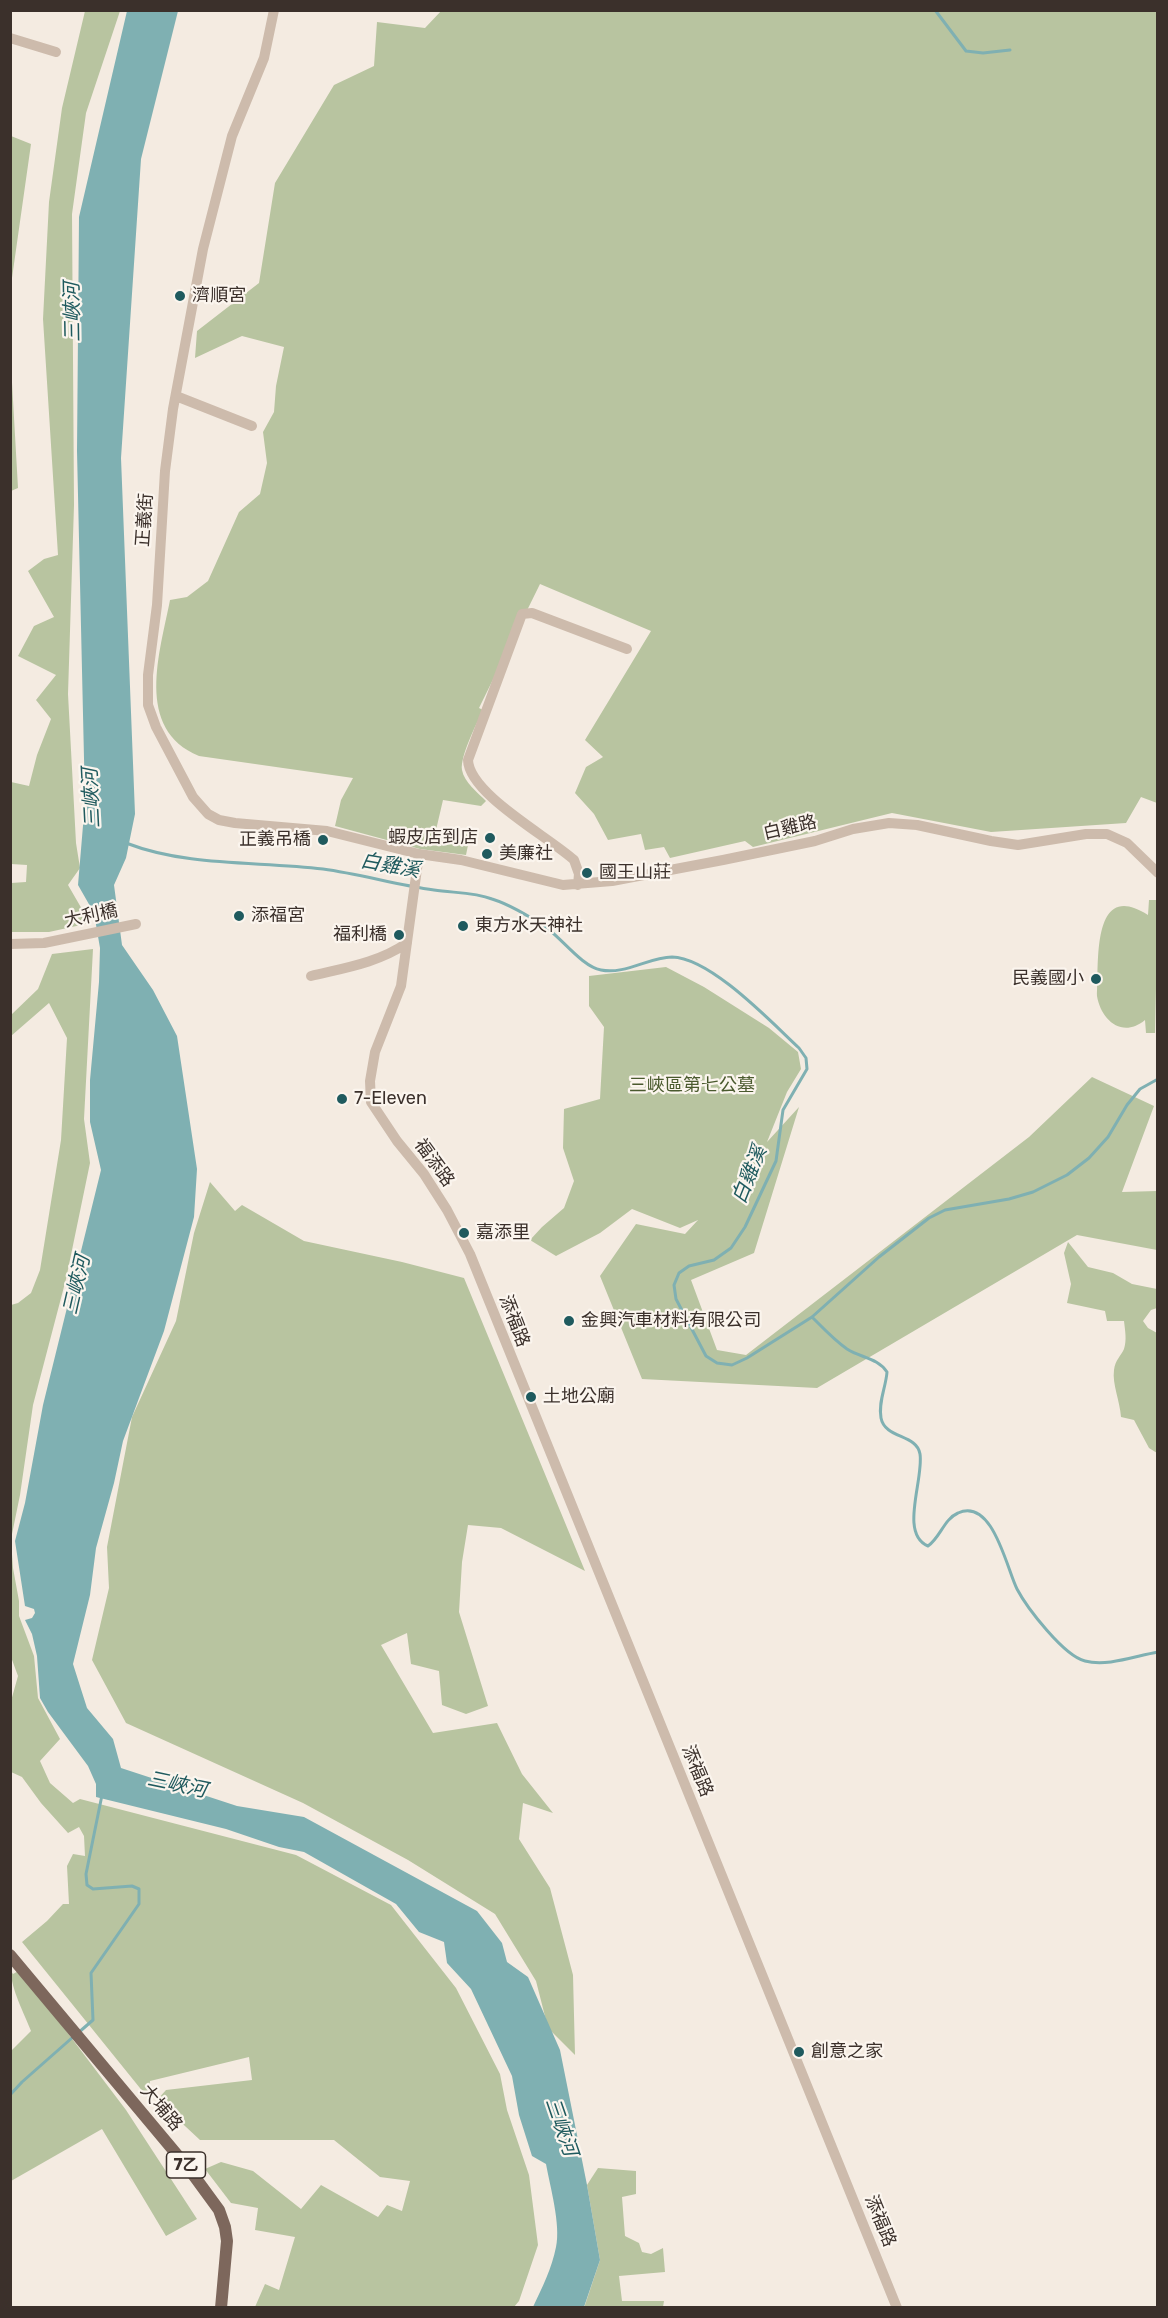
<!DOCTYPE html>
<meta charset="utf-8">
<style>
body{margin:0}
#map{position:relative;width:1168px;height:2318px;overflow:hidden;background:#f4ebe1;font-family:Rubik,sans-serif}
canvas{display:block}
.frame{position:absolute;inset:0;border:12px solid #3b302b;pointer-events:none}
</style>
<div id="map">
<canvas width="1168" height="2318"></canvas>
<div class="frame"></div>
</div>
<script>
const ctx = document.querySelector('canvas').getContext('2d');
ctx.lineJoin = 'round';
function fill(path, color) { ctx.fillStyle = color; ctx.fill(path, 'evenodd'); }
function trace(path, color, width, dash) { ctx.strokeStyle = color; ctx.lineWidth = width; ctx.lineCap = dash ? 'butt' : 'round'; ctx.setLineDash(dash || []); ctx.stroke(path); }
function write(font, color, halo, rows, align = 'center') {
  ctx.font = font + ' Rubik,"Noto Sans TC",sans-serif'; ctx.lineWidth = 4.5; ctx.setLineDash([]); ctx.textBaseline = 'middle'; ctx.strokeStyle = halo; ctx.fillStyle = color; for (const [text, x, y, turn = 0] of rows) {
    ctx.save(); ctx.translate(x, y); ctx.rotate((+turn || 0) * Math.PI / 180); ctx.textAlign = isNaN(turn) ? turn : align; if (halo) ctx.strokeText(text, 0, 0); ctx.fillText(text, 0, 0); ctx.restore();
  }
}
const green = new Path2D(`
 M442,10l715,1v792l-16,-6 -15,26 -135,9 -99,-19 -139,34 -8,-6 -75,17 -6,-11 -19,3 -4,-16 -33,6 -14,-26 -19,-21 11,-26 17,-10 -18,-17 66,-109 -111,-47 -61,124 4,2c-6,13 -23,46 -21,60 2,12 16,23 24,31l-5,5 -38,-6 -7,30 34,5 -4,20 -46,-6 -85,-23 6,-26 12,-22 -154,-22c-65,-27 -39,-104 -29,-156l17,-3 21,-16 31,-69 21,-18 7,-31 -4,-31 11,-20 2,-26 8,-39 -42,-11 -47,22 2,-27 62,-48 16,-100 59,-98 40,-19 3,-44 48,6z
 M85,11h35l-34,102 -14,101 2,291 -6,189 8,149 4,25 -12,17 22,38 -41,9h-38v-49l15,-1 1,-17 -16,-1v-82l18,4 8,-31 14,-36 -15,-19 20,-25 -38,-19 16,-30 20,-9 -26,-46 16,-12 14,-4 -15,-236 6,-117 13,-94z
 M11,136l20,8 -20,141z
 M11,365l7,123 -7,3h-1z
 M1149,900h9l-3,133h-9l-1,-13c-23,19 -44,0 -48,-24 2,-32 -6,-118 51,-81z
 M93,949l-9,170 6,44 -24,116 -33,126 -13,90 -9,44v-234l7,-2 13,-10 9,-23 21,-130 6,-102 -18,-35 -38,33v-21l27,-26 14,-35z
 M666,967l38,20 65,41 29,24 3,17 -14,23 -20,50 32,-35 -45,146 -63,27 26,70 29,5 283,-218 63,-60 62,29 -32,86 35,-1v59l-80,-15 -260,153 -175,-9 -42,-103 36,-52 49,10 13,-14 -18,8 -48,-19 -32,24 -44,23 -26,-16 12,-13 22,-19 10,-27 -11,-33 1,-39 36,-10 4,-72 -15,-21v-30z
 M210,1182l25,29 7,-6 62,36 98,21 62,16 121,293 -84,-43 -33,-3 -6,37 -3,50 29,94 -22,8 -24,-9 -3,-34 -28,-7 -4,-31 -26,12 52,88 64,-10 25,51 31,39 -30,-10 -4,36 31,49 23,87 2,80 -27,-27 -12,-47 -41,-67 -87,-54 -105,-57 -177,-80 -34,-63 17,-72 -2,-41 25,-130 44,-96 18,-88z
 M1068,1242l20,25 25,6 19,11 25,5v19l-6,2 -8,11 5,7 9,5v120l-8,-5 -15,-28 -13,-3c-1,-16 -9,-33 -7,-47 1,-10 7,-14 10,-21 3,-9 1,-19 0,-28h-17l-2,-10 -38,-8 4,-19 -7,-31z
 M11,1540l2,28 6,33v15l15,40 4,42 22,41 -20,22 10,22 23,20 7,-4 216,56 95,50 65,83 44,86 7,36 22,65 9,70 -19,56 -5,6h-259l10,-23 14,6 16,-53 -40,-7 3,-22 -27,-5 -26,-34 16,-7 32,9 48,38 20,-24 57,32 9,-12 15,6 8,-30 -30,-4 -46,-37h-134l-43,-40 9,-10 86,-10 -3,-23 -99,24 -2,17 -126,-156 25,-21 16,-17h6l-2,-38 6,-12 12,2 -1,-20 -5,-9 -11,6 -27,-30 -19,-26 -11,-5v-71l7,-25 -7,-19z
 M20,1970l106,140 71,109 -31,17 -64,-107 -91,52 -1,-129 21,-21c-7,-18 -20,-42 -20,-60l2,3z
 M598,2168l38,3v23l-14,3 3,39 14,7 3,9 9,2 12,-6 2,24 -46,4 3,25h42l-1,6 -79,1 16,-48 -13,-75z`);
const water = new Path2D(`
 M127,11h51l-37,148 -20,299 14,356 -9,44 -12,27 8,60 31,45 24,46 20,133 -3,48 -30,114 -41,110 -9,42 -18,65 -6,47 -17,69 14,44 26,31 8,29 116,38 67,11 173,94 25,32 5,19 21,15 32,73 27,135 13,75 -16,47h-51c9,-19 19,-39 23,-60 5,-22 -6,-61 -10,-83l-14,-8 -13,-41 -7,-39 -41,-87 -24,-26 -3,-21 -25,-10 -23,-28 -92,-52 -25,-5 -53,-18 -130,-32v-13l-8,-18 -40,-54 -8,-14 -3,-42 -5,-22 -7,-14 7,-2 3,-5 -1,-4 -9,-3 -10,-65 10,-38 18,-98 58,-235 -11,-48v-42l9,-98 1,-34 -6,-35 -16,-28 7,-83 -8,-351 2,-234z`);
const stream = new Path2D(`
 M935,10l31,41 17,2 27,-3
 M126,843c62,24 131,18 197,26 37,5 74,16 111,21 19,3 40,2 58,9 19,6 40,19 56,30 15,11 35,38 53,41 24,5 48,-13 71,-13 39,1 99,65 127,91l7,10 1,11 -24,41 -7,51 -31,66 -14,21 -17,12 -25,6 -10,7 -5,12 2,14 30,57 11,7 15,2 15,-7 65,-41 67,-60 50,-39 16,-8 64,-11 24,-7 34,-17 22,-17 19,-21 19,-32 13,-16 18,-10
 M812,1317c11,11 22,23 35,32 14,9 31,9 40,23 -1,15 -9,30 -6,46 4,21 36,16 39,36 4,25 -21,80 8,92 12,-8 16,-27 30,-33 35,-16 49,57 59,76 10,19 47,67 68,72 22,6 50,-5 73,-9
 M78,2033l15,-13 -2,-47 48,-69v-15l-7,-3 -39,3 -6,-4 -1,-11 16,-79
 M10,2095l12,-13 51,-45`);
const minor = new Path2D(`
 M274,10l-10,48 -32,78 -29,113 -30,160 -8,62 -8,134 -9,70v30l8,22 37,70 15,17 11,6 16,3 92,8 92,23 42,6 102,25 49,-4 111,-21 92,-19 38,-12 36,-6 28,2 74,16 27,4 68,-11h21l20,9 31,30
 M10,38l46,14
 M176,396l76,30
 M419,854l-18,132 -26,66 -5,29 1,21 26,39 27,33 23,36 23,44 427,1054
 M578,885l1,-11 -5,-14c-25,-23 -105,-66 -106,-100l54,-146 10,-1 95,36
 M10,944l34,-1 92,-19
 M311,976c33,-8 67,-13 96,-33`);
const major = new Path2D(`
 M10,1955l179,214 30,41 6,17 2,14 -6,67`);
const markers = [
 [180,296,6,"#1f5a5e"],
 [490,838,6,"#1f5a5e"],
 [323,840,6,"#1f5a5e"],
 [487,854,6,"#1f5a5e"],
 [587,873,6,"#1f5a5e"],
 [239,916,6,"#1f5a5e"],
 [463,926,6,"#1f5a5e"],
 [399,935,6,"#1f5a5e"],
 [1096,979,6,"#1f5a5e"],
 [342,1099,6,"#1f5a5e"],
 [464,1233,6,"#1f5a5e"],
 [569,1321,6,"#1f5a5e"],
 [531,1397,6,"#1f5a5e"],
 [799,2052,6,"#1f5a5e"]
];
const shields = [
 [186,2165,39]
];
const shieldNames = [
 ["7乙",186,2165]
];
const poiNames = [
 ["濟順宮",192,296],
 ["蝦皮店到店",478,838,"right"],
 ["正義吊橋",311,840,"right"],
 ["美廉社",499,854],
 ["國王山莊",599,873],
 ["添福宮",251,916],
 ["東方水天神社",475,926],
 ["福利橋",387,935,"right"],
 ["民義國小",1084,979,"right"],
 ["7-Eleven",354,1099],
 ["嘉添里",476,1233],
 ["金興汽車材料有限公司",581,1321],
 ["土地公廟",543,1397],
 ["創意之家",811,2052]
];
const streetNames = [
 ["正義街",145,520,-86],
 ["白雞路",790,828,-13],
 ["大利橋",91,916,-12],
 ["福添路",434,1163,54],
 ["添福路",514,1321,69],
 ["添福路",697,1771,68],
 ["大埔路",161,2108,50],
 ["添福路",880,2221,68]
];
const parkNames = [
 ["三峽區第七公墓",692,1086]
];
const waterNames = [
 ["三峽河",73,312,-91],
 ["三峽河",92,798,-93],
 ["白雞溪",390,866,10],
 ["白雞溪",750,1175,-68],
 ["三峽河",77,1285,-77],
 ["三峽河",177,1785,12],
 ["三峽河",561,2127,71]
];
fill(green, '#b8c4a0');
fill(water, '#7fb0b2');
trace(stream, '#7fb0b2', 3);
trace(minor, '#cdbbac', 10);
trace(major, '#7d675c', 12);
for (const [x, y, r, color] of markers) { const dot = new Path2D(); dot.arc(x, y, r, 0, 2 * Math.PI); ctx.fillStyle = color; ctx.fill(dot); trace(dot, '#fbf5ee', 2); }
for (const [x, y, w] of shields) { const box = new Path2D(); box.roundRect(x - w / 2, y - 13, w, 26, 4.5); ctx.fillStyle = '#fbf5ee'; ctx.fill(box); trace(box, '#3b302b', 1.5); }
write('bold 16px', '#3b302b', null, shieldNames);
write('18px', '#3b302b', '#fbf5ee', poiNames, 'left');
write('18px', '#3b302b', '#fbf5ee', streetNames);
write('18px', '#4a5a2e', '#fbf5ee', parkNames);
write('italic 20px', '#1f5a5e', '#fbf5ee', waterNames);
</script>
